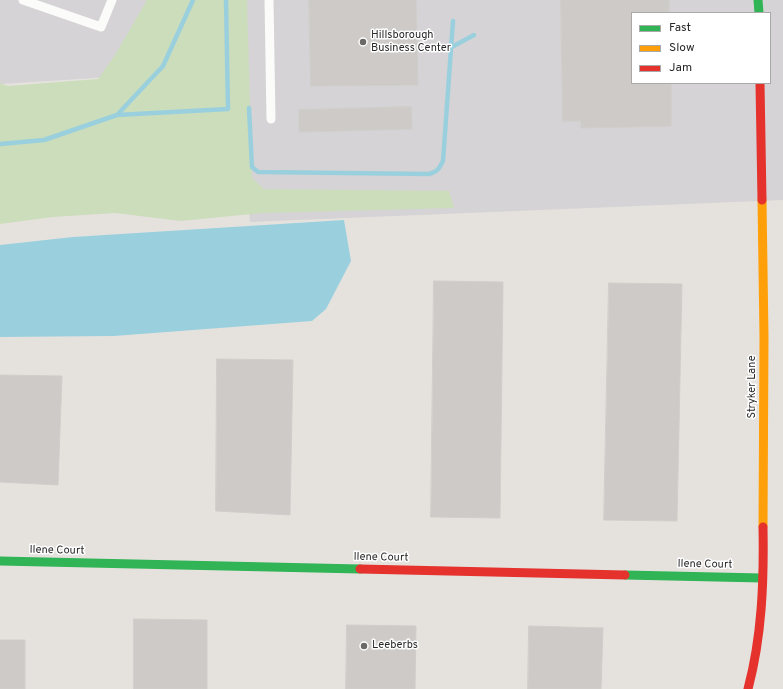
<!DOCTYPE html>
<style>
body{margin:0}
#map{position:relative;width:783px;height:689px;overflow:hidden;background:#e5e2de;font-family:Overpass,sans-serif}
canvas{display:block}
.legend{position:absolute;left:631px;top:12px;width:140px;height:72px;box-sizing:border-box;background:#fff;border:1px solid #a9a9a9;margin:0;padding:5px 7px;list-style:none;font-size:12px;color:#282828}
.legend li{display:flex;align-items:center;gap:8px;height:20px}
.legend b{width:20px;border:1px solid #a9a9a9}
</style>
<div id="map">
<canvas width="783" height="689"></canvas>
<ul class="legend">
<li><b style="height:5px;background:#30b455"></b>Fast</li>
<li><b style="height:5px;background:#ff9f0a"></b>Slow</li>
<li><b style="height:5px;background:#e5322d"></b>Jam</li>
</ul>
</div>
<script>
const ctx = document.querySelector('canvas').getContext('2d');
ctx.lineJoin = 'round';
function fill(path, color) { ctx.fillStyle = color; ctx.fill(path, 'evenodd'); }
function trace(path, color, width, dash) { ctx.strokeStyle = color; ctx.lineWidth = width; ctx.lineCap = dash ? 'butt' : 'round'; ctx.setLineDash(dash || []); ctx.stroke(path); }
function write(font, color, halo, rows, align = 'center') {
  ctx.font = font + ' Overpass,sans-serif'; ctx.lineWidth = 3; ctx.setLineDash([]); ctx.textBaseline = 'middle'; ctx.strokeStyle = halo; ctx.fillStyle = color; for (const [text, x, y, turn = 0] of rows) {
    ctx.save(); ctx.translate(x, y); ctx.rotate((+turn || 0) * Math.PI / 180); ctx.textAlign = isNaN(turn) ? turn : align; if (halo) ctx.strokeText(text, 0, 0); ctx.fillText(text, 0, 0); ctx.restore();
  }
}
const industrial = new Path2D(`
 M0,0h783v200l-533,22 -11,-153 -239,15zM632,13h138v70h-138z`);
const green = new Path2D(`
 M147,0h100l5,178 12,11 185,2 5,17 -192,5 -81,8 -66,-8 -62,4 -53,7v-141l8,3 90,-7 17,-24z`);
const water = new Path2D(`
 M344,220l7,41 -25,48 -14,12 -198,15 -114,1v-92l73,-8z`);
const stream = new Path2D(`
 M450,48l24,-13
 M249,108l3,59 6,5 171,2c8,-2 10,-5 14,-13l10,-140
 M117,115l111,-6 -2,-109
 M0,144l44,-4 73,-25 46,-49 30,-66`);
const building = new Path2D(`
 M309,0h107l2,85 -107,1z
 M561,0h108v13h-37v70h39v43l-90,2v-7h-18z
 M411,107l1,22 -113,3v-22z
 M434,281l69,1 -3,236 -69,-1z
 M609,283l73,1 -5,237 -73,-1z
 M217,359l76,1 -3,155 -74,-4z
 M0,375l62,1 -4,109 -58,-3z
 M134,619l73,1v69h-73z
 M347,625l69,1 -1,63h-69z
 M529,626l74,2 -2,61h-73z
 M0,640h25v49h-25z`);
const lane = new Path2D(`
 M23,0l78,27 11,-27
 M269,0l2,119`);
const fast = new Path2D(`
 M758,0l1,13
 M0,561l360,8
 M625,575l137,3`);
const slow = new Path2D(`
 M762,200l2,137 -1,190`);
const jam = new Path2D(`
 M760,83l2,117
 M360,569l265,6
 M748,689c14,-53 16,-107 15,-162`);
const markers = [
 [363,42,4,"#6a6968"],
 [364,646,4,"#6a6968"]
];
const poiNames = [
 ["Hillsborough",371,36],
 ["Business Center",371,49],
 ["Leeberbs",372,646]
];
const streetNames = [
 ["Stryker Lane",753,387,-90],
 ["Ilene Court",57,551,1],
 ["Ilene Court",381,558,1],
 ["Ilene Court",705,565,1]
];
fill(industrial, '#d5d3d5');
fill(green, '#cbddbb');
fill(water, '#9ad0de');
trace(stream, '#9ad0de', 4.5);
fill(building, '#cdcac7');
trace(building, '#d0ceca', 1);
trace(lane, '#fbfbfa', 9);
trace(fast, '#30b455', 9);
trace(slow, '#ff9f0a', 9);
trace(jam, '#e5322d', 9);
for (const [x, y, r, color] of markers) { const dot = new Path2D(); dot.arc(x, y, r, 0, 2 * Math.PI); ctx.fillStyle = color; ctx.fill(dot); trace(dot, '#fff', 1.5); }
write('11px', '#282828', '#fff', poiNames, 'left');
write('11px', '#282828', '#fff', streetNames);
</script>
